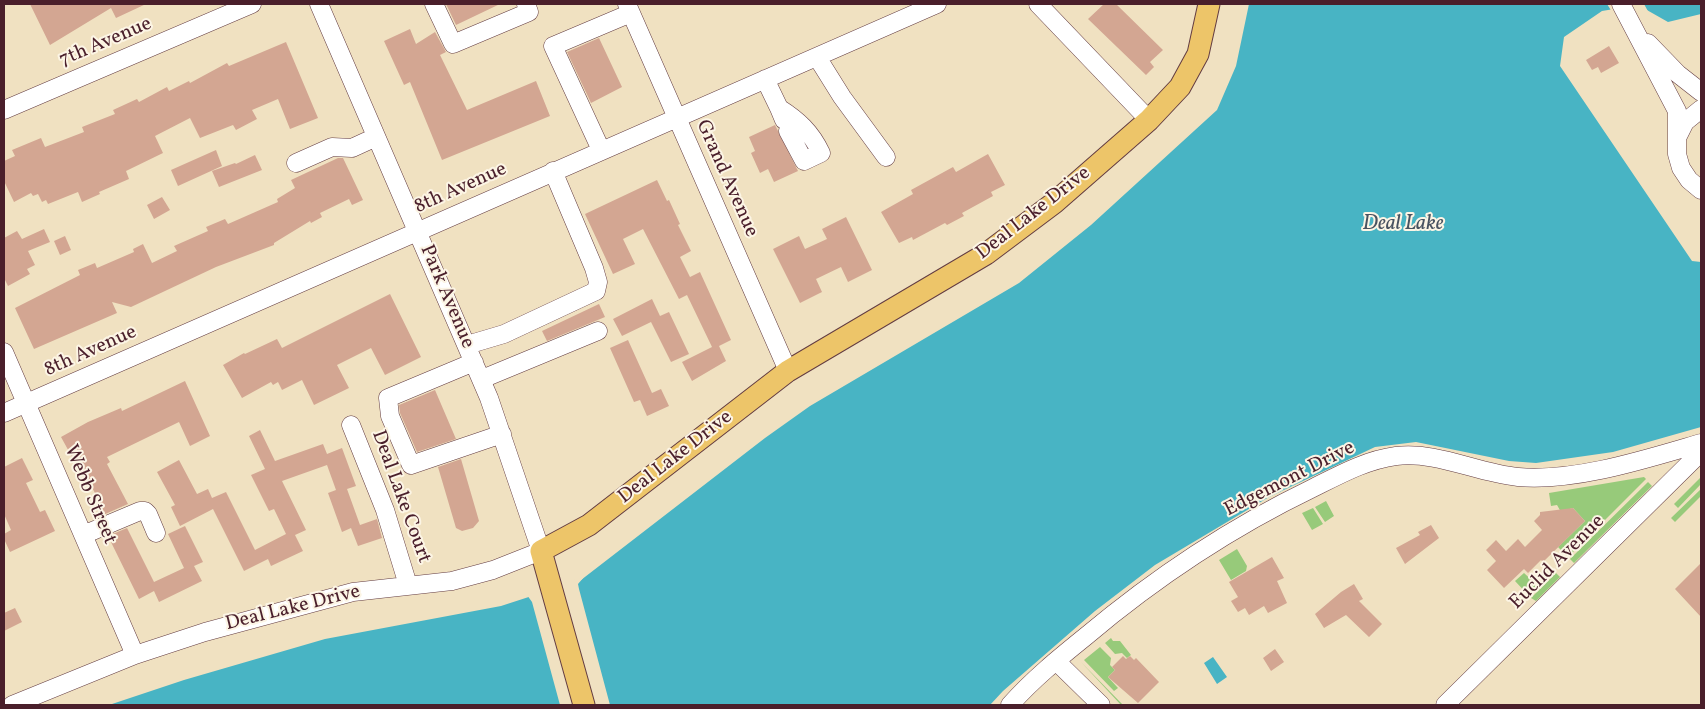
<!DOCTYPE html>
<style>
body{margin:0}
#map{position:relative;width:1705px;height:709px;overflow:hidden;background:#f0e1c1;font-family:Vollkorn,serif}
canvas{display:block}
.frame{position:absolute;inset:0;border:5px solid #4a1f2b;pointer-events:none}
</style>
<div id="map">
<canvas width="1705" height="709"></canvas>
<div class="frame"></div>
</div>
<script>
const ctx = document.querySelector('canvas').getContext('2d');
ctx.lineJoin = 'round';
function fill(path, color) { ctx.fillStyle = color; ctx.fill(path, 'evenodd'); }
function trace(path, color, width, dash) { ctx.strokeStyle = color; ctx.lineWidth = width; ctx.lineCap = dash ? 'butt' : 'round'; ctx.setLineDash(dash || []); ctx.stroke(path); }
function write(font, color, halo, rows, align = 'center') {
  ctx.font = font + ' Vollkorn,serif'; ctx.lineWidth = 4; ctx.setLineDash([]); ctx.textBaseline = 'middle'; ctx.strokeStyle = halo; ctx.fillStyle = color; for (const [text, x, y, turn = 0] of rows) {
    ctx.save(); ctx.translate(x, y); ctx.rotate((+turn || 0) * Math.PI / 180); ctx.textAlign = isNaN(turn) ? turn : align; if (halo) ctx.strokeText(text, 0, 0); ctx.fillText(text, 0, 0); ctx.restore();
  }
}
const green = new Path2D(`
 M1644,477l2,2 -78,78 -10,-10 27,-26 -12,-13 -12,4 -4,-7 -6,1 -2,-13z
 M1700,478l1,6 -23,24 -4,-4z
 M1648,482l4,4 -78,77 -4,-4z
 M1701,489v7l-26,26 -4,-4z
 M1326,501l8,15 -9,6 -10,-15z
 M1313,508l10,16 -11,6 -10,-17z
 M1237,549l10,17 -1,5 -15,9 -12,-20z
 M1524,573l14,13 -9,10 -14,-15z
 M1556,573l4,4 -24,24 -5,-3z
 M1111,638l2,3h7l11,14 -4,3 -5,-5 -7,1 -10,-11z
 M1100,647l11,11 -1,7 5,5 -7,7 10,11 -4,3 -30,-31z
 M1081,662l42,43h-2z`);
const water = new Path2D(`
 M1249,4h452v10l-33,8 -30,-17 -36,6 -38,26 -4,29 132,195 9,1v165l-88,25 -77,11 -27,-2 -93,-19 -41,5 -106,50 -114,68 -60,46 -92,80 -13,14h-881l75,-25 141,-41 176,-33 80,-26 184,-142 45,-32 209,-123 72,-58 126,-115 19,-44z
 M1213,657l14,20 -10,7 -13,-21z`);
const pier = new Path2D(`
 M1607,4h37l6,11 -13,-7 -25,4z
 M584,577l-6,7 1,5 31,116h-50l-28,-103 -5,-7z`);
const building = new Path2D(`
 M30,4h116l-30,14 -5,-10 -61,37z
 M446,4h54l-44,21z
 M1104,4h12l47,46 -13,12 4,5 -8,8 -58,-56z
 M410,29l6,15 19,-12 11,20 -6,3 27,55 69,-29 14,35 -108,44 -32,-78 -6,3 -20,-44z
 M599,38l23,49 -31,16 -24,-51z
 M286,42l32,76 -28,11 -12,-30 -26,11 5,9 -21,11 -3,-5 -33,13 -10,-20 -35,18 8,17 -37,18 3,8 -30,13 1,2 -18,8 -4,-10 -30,12 -2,-4 -4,2 -4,-8 -5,2 -2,-3 -17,9 -10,-21v-20l11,-5 -3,-6 29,-12 4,9 39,-15 -2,-5 33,-13 -2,-4 24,-11 2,3 28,-15 2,4 20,-10 1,2 37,-20 2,3z
 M1609,46l10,17 -18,10 -3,-6 -6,3 -6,-10z
 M775,125l23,46 -24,11 -6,-13 -8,4 -9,-20 4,-2 -6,-14z
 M216,150l6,16 -44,20 -7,-16z
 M988,154l17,31 -14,7 2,4 -31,17 2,3 -17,9 -2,-2 -32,17 -1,-3 -13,6 -18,-31 32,-18 -2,-4 42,-23 3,5z
 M255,155l7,15 -43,17 -7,-16 23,-8 1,1z
 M338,158h5l20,42 -11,5 -3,-6 -29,14 2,4 -11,6 -1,-2 -36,22v2l-58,22 -85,40 -19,-5 5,11 -83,36 -19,-41 65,-33 -2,-5 17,-7 2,5 37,-16 -1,-3 10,-5 9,19 25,-12 -3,-5 34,-15 -2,-4 19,-8 3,5 50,-22 -1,-3 18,-11 -4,-8z
 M657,180l10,21 2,-1 11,24 -2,1 13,26 -11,6 10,20 10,-5 31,68 -12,6 7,15 -34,20 -10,-19 30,-15 -25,-52 -8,4 -36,-70 -20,10 12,25 -22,10 -28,-60z
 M162,197l8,13 -16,9 -7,-14z
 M846,217l26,53 -24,12 -7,-15 -25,12 6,13 -22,11 -27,-54 26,-13 6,13 22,-10 -5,-10z
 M44,229l6,13 -22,9 7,14 -8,4 3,5 -22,12 -4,-8v-40l13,-7 5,8z
 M65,236l6,14 -11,5 -6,-14z
 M390,294l31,63 -36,18 -14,-27 -34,17 12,23 -35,17 -12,-25 -20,10 -4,-8 -5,3 -2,-3 -29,16 -19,-33 21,-12 1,1 32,-15 5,9z
 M652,299l8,17 9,-4 20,42 -18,8 -20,-40 -29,14 -9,-17z
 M599,304l6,13 -58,24 -5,-10z
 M628,340l24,53 9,-4 8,17 -22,10 -7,-16 -6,2 -24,-54z
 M185,381l25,55 -20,10 -11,-24 -72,35 3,5 -3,2 21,40 -25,11 -11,-18 4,-2 -21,-40 -3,2 -11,-20 27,-15 33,-14 1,3z
 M435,390l21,49 -39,13 -17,-39 -1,-8z
 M260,430l15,31 48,-17 4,10 15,-6 14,38 -9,3 13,36 17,-6 5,19 -24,8 -7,-18 -9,4 -14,-39 8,-3 -9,-25 -45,16 24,49 -11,5 8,16 -32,15 -3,-7 -24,12 -31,-62 -33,17 -9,-19 4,-2 -18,-33 22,-12 18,34 11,-5 4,9 14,-6 29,58 31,-16 -12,-25 -5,2 -18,-36 14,-6 -16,-33z
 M22,458l11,22 -7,3 14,29 5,-2 10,21 -45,21 -6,-13v-5l7,-4 -7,-16v-47z
 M461,459l18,62 -6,7 -11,3 -6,-3 -18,-61z
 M1573,508l12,13 -42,41 -2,-2 -13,13 -4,-4 -20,19 -17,-18 9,-9 -10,-11 10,-10 10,11 12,-12 7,8 17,-17 -8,-9 6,-6v-3z
 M1431,525l8,13 -34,26 -9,-16 24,-13 -2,-3z
 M185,526l18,36 -9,4 8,15 -43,21 -5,-11 -15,8 -31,-63 19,-8 27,54 30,-14 -16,-34z
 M1272,557l12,21 -7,3 10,22 -19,10 -4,-7 -15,9 -4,-7 -7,4 -7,-11 7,-4 -9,-15z
 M1701,563v54l-26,-28z
 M1354,584l9,15 -4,2 23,23 -13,13 -23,-22 -22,13 -9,-14 26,-22z
 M15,608l7,14 -18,9v-18z
 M1275,649l9,13 -13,9 -8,-13z
 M1123,656l3,3 4,-3 4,4 2,-2 23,24 -21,21 -30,-26 7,-7 -3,-3z`);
const minor = new Path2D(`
 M434,4l19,40 76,-32 -3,-8
 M627,4l161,367
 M1038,4l111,116
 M1621,4l56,107v43l4,14 8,12 12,10
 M1648,43l30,31 23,18
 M817,57l25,40 44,60
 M765,79l14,29
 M4,110l248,-106
 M784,120l-5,-12c19,12 32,24 42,45l-17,8 -16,-30
 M1678,136l7,-14 16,-13
 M601,150l-48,-104 78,-33
 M296,163l36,-16 20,1 24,-11
 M467,345l37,-11 92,-43 2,-9 -4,-14 -41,-97
 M4,352l131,303
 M474,362l-86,36 2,18 21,49 91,-31
 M482,379l116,-48
 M4,413l933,-409
 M351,425l34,85 23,75
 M83,535l57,-24h5l3,3 8,19
 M1056,661l45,44
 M12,705l123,-50 70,-23 148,-40 99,-11 41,-11 48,-19 -52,-153 -170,-394
 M1010,705c22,-25 49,-47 75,-68 70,-59 145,-109 228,-149 26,-13 53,-28 83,-32 41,-5 81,17 122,21 57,5 128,-18 183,-34
 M1445,705l256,-253`);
const major = new Path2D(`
 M584,705l-43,-154 48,-26 199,-154 198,-117 68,-51 95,-83 31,-33 18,-33 11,-50`);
const streetNames = [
 ["7th Avenue",106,43,-23],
 ["Grand Avenue",726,179,66],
 ["8th Avenue",461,189,-24],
 ["Deal Lake Drive",1034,214,-38],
 ["Park Avenue",446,297,67],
 ["8th Avenue",91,352,-24],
 ["Deal Lake Drive",676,458,-38],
 ["Edgemont Drive",1290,480,-27],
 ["Webb Street",89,495,67],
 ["Deal Lake Court",400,497,70],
 ["Euclid Avenue",1558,563,-45],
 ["Deal Lake Drive",293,609,-14]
];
const waterNames = [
 ["Deal Lake",1403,225]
];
fill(green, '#97ca7a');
fill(water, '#48b4c4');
fill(pier, '#f0e1c1');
fill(building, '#d3a692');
trace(minor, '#633c42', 19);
trace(major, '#633c42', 23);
trace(minor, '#fff', 18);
trace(major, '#edc569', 21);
write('20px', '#4a1f2b', '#fcf5e5', streetNames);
write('italic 21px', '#495361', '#fcf5e5', waterNames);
</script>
